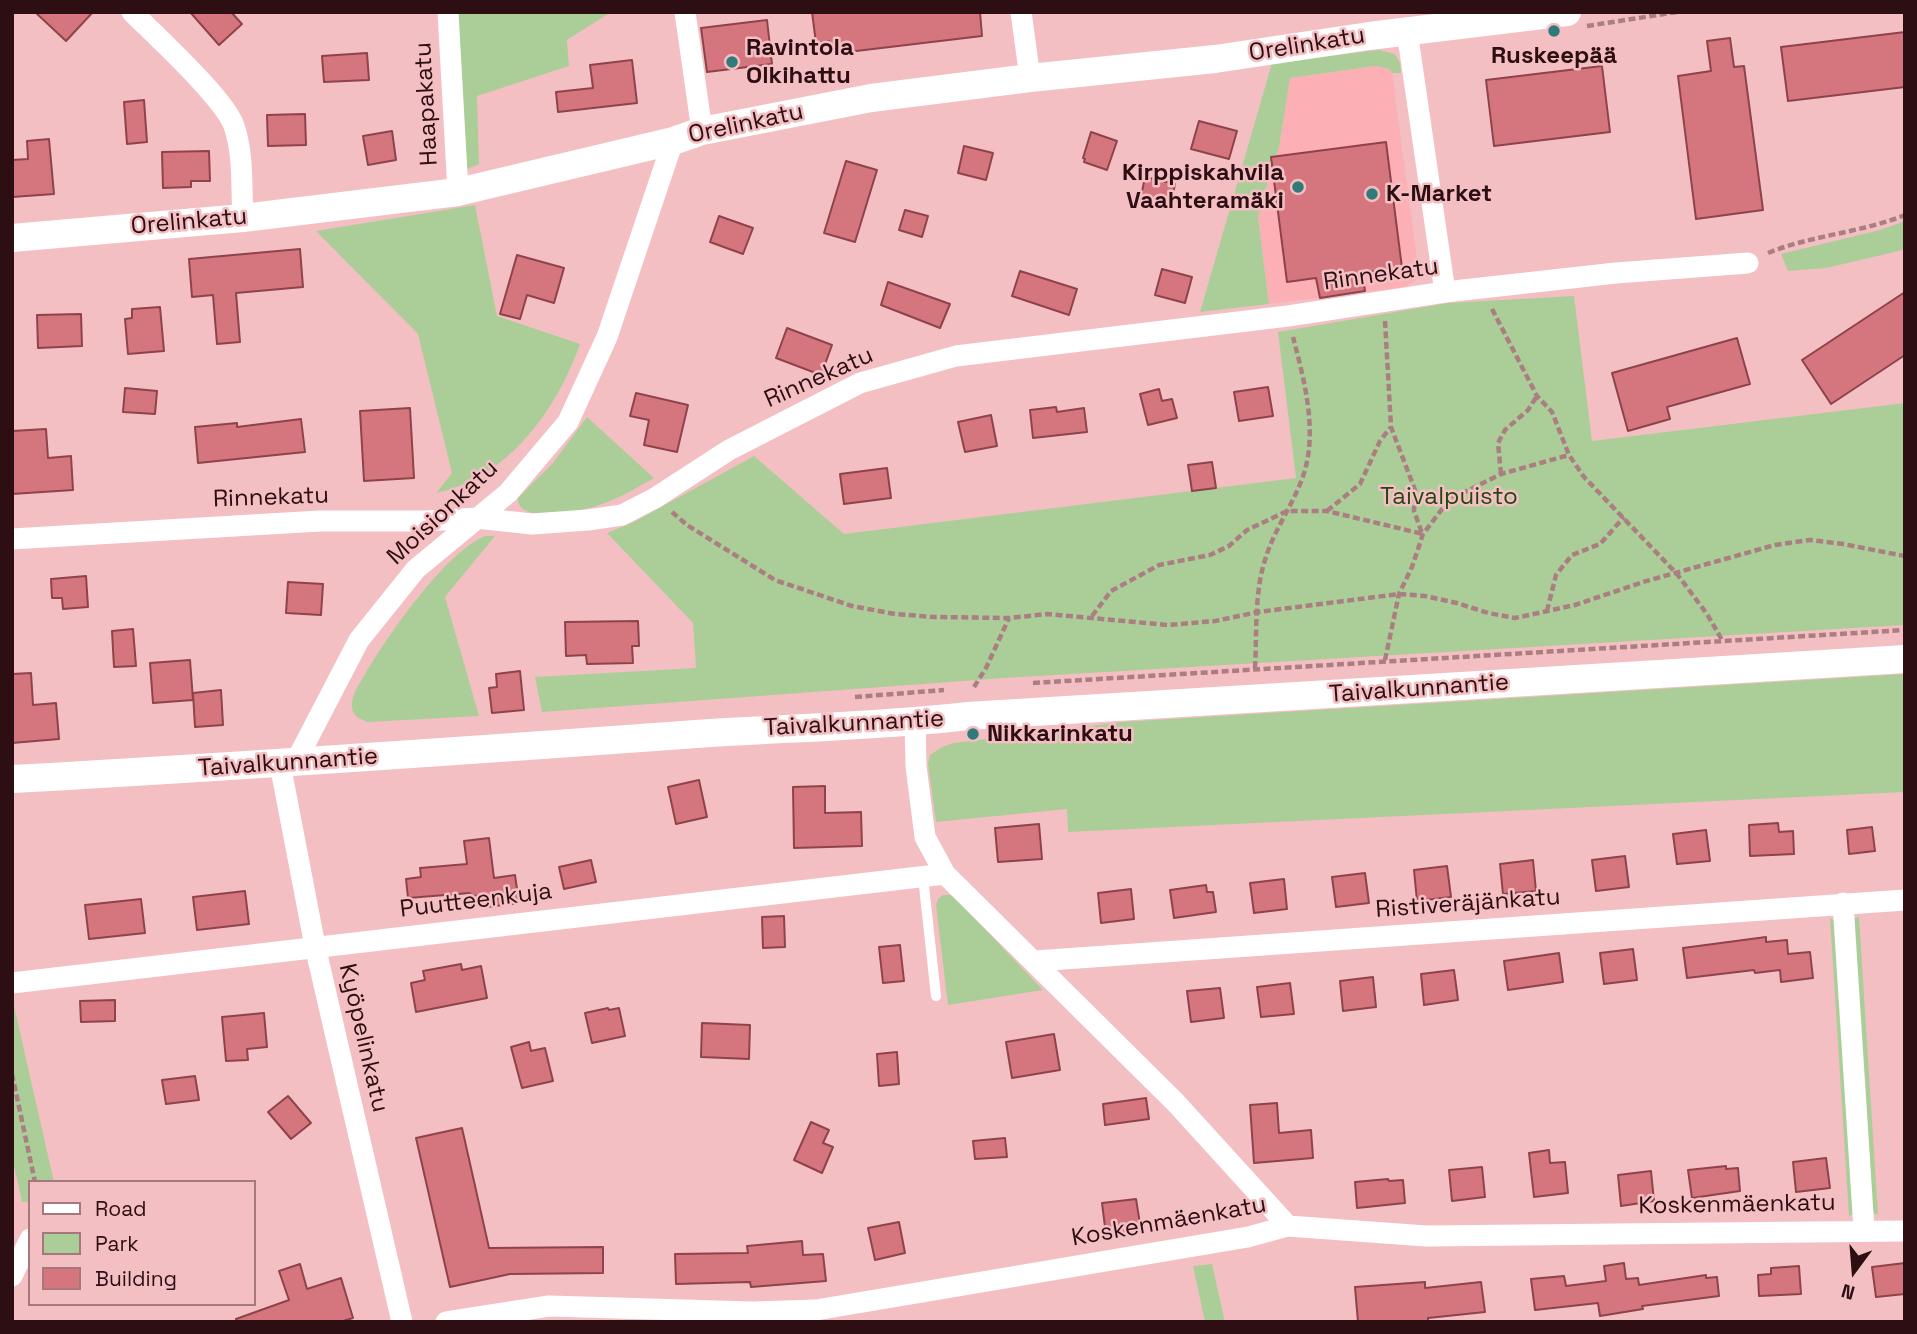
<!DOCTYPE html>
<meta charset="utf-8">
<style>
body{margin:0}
#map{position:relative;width:1917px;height:1334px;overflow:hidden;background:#f4bfc2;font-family:"Space Grotesk",sans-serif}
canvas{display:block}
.frame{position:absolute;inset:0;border:14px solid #2d0e12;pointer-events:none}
.legend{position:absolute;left:28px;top:1180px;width:228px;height:126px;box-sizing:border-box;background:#f4bfc2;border:2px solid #a4787c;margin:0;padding:9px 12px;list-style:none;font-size:21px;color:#2d0e12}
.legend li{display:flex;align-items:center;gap:14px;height:35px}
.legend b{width:35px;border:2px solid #a4787c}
.north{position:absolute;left:1819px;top:1236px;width:70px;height:70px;-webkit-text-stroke:5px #f4bfc2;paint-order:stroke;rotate:196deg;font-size:19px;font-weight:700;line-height:28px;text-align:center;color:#2d0e12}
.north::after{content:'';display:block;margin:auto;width:24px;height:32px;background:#2d0e12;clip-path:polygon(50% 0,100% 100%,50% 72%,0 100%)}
</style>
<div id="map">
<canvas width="1917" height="1334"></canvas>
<div class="frame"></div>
<ul class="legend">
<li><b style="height:9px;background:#fff"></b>Road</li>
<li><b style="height:19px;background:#abce99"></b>Park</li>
<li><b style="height:19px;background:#d5767f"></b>Building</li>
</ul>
<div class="north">N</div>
</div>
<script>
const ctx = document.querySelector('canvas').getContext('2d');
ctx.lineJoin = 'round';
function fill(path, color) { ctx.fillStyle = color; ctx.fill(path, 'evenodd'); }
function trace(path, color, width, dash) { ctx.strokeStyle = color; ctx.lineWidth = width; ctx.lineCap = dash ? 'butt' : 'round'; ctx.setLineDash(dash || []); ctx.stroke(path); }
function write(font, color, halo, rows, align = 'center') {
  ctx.font = font + ' "Space Grotesk",sans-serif'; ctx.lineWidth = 5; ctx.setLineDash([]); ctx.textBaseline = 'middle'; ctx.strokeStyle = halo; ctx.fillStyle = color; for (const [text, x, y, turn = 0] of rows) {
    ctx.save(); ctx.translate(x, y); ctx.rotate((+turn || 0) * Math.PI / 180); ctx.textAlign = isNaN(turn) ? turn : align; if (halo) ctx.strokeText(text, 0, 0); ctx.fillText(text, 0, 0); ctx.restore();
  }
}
const built = new Path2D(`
 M1375,66l14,3 3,4 27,201 -4,7 -11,6 -135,17 -11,-87 14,-51 -1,-9 8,-9 11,-70z`);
const green = new Path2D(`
 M458,12h153l-44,28 2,26 -92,30 2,68 -12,5z
 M1379,50l16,4 5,9 1,10h-9l-3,-4 -14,-3 -85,12 -11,70 -4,9 -4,1 1,8 -14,51 11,87 -69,8 72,-249z
 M475,205l22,111 83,28c-23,66 -73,135 -144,149l16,-20 -34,-139 -102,-103z
 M1905,221v28l-6,2 -73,17 -38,3 -7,-17 99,-24z
 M1574,296l18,145 313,-38v222l-901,53 -462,34 -7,-35 161,-9 -3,-45 -86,-90 27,-11 120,-66 90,78 452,-56 -18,-146 170,-29z
 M587,417l67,61c-16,9 -32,19 -49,25 -17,7 -89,23 -87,-5l35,-35z
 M485,536h10l-50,61 34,119 -111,6c-9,-3 -17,-7 -16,-18 0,-10 8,-21 13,-30 23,-38 79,-121 120,-138z
 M1905,674v118l-837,40 -1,-23 -131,13 -8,-58 2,-9 12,-8 12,-4 168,-21z
 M943,895h7l5,3 88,92 -95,15 -12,-100 2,-6z
 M1859,917l19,298 -8,-4 -18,-292z
 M1830,918l8,4 18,291 -7,3z
 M12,997l42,185h-24v20h-8l-10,-46z
 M1212,1264l13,58h-20l-12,-56z`);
const building = new Path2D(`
 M35,12h58l-27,29z
 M190,12h41l11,12 -23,21z
 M812,12h168l2,24 -151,18 -2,-13 -13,2z
 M767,20l5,44 -65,8 -6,-44z
 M1905,32v55l-117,14 -7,-54z
 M1730,38l4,29 10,-1 19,144 -67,9 -18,-143 33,-5 -4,-30z
 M367,53l2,27 -45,2 -2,-26z
 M632,60l5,43 -79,9 -2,-20 37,-4 -3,-23z
 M1602,66l8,66 -116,14 -8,-66z
 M144,100l3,42 -20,2 -3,-42z
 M305,114l1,31 -38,1 -1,-31z
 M1199,121l38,10 -8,28 -38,-10z
 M392,131l4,29 -28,5 -5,-29z
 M1091,132l26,9 -10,29 -23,-8 1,-3 -2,-1z
 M49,139l5,55 -42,3v-37l16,-1 -1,-18z
 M1386,142l16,126 -40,5 3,18 -45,7 -4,-20 -29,4 -16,-125z
 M964,146l29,7 -7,27 -28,-7z
 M209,151l1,30h-19v6l-28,1 -1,-36z
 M846,161l31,9 -22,72 -31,-9z
 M1145,177l30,7 -5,24 -30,-7z
 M905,210l23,6 -6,21 -23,-7z
 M719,216l34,12 -10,26 -33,-12z
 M300,249l3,38 -67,6 4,49 -23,2 -4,-49 -21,2 -3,-38z
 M517,255l47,13 -10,35 -27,-8 -7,24 -20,-5z
 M1162,269l30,8 -7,26 -30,-8z
 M1020,271l57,18 -8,26 -57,-19z
 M888,282l62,22 -10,24 -59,-23z
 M1905,292v63l-74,49 -29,-44z
 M160,307l4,44 -36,3 -3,-35 7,-1v-9z
 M81,314l1,32 -44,2 -1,-33z
 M787,328l45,17 -11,30 -45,-17z
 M1737,338l13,46 -83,23 3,12 -42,12 -16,-58z
 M1268,387l5,29 -34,5 -5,-29z
 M125,388l32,3 -2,23 -32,-2z
 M1159,389l3,12 10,-2 5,19 -29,7 -8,-31z
 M636,393l52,12 -11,47 -33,-7 5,-25 -19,-4z
 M1056,407l1,5 27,-4 3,24 -54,6 -3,-28z
 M410,408l4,70 -50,3 -4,-70z
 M991,415l6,31 -32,6 -7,-30z
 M301,419l4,33 -107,11 -3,-36 42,-4v4z
 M46,429l2,29 23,-2 2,34 -61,4v-63z
 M1212,462l4,26 -24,3 -4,-26z
 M887,468l4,30 -47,6 -4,-30z
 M86,576l2,31 -25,2 -1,-11h-10l-1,-19z
 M288,582l35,2 -2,31 -35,-2z
 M638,621l1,25h-7l1,17 -46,1 -1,-9 -20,1 -1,-34z
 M133,629l3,37 -22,1 -2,-36z
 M190,660l3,40 -40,3 -3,-40z
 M520,671l4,39 -32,3 -3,-25 8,-1 -1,-13z
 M31,673l2,32 23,-2 3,36 -47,4v-69z
 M221,690l2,35 -28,2 -2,-34z
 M699,780l8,37 -31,7 -8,-37z
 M825,786v27l36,-1 1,34 -68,2 -1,-61z
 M1778,823l1,9 14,-1 1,23 -44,2 -1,-31z
 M1039,824l3,35 -44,3 -3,-34z
 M1872,827l3,24 -26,3 -2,-24z
 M1706,830l4,31 -33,3 -4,-30z
 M489,838l5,40 21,-3 4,28 -32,4 -2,-12 -14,1 -1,-3 -62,5 -2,-19 15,-2 -1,-9 47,-4 -3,-23z
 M1625,856l4,31 -33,4 -4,-31z
 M591,860l5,22 -32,7 -5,-22z
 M1533,860l3,31 -33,3 -3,-30z
 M1447,866l4,31 -34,4 -3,-31z
 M1365,873l4,30 -33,4 -4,-30z
 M1284,879l3,30 -33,4 -4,-30z
 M1206,885l1,7h6l3,20 -42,6 -4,-28z
 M1131,889l3,30 -33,4 -3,-30z
 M245,891l4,33 -52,6 -4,-33z
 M141,899l4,34 -56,6 -4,-34z
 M784,916l1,31 -22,1 -1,-31z
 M1766,937v5l21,-2 1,14 22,-2 3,26 -32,4 -1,-12 -25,3 -1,-3 -67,8 -4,-30z
 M900,945l4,36 -21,2 -4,-36z
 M1633,949l4,31 -33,4 -4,-31z
 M1559,953l4,29 -55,8 -4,-29z
 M461,964l1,6 19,-4 6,32 -71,14 -5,-29 14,-3 -2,-9z
 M1454,970l4,30 -34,5 -3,-31z
 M1373,977l3,30 -33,4 -3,-30z
 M1290,983l4,31 -33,3 -4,-30z
 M1220,988l4,30 -33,4 -4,-31z
 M115,1000v21l-34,1 -1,-21z
 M608,1008l1,2 10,-2 6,28 -33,7 -7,-30z
 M264,1013l3,34 -20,2 1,11 -22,1 -4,-44z
 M702,1023l48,2 -1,34 -48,-2z
 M1054,1034l6,36 -48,8 -6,-36z
 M529,1042l2,9 14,-3 8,33 -31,7 -11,-41z
 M897,1052l2,32 -20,2 -2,-32z
 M195,1076l4,24 -33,4 -4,-24z
 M288,1096l23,27 -20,16 -23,-27z
 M1146,1098l3,21 -44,6 -2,-21z
 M1277,1103l2,30 32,-3 2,28 -59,5 -4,-58z
 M811,1122l18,8 -6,13 10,4 -11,26 -28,-13z
 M462,1128l27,120 114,-1v26l-93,1 -60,13 -34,-149z
 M1005,1138l2,19 -32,2 -2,-18z
 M1549,1150l1,13 15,-1 3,31 -34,4 -5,-44z
 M1826,1158l4,30 -34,4 -3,-30z
 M1726,1166v3l12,-1 2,23 -48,7 -4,-28z
 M1482,1167l3,30 -33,4 -3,-31z
 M1651,1171l3,30 -33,5 -3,-31z
 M1388,1179l1,2 14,-1 2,23 -48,5 -2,-26z
 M1136,1199l5,31 -35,5 -4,-32z
 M899,1222l6,31 -30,7 -7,-32z
 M802,1241l1,14 20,-1 3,27 -75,6 -1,-5 -74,2 -1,-30 73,-1 -1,-7z
 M1624,1263l2,16 12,-1 1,7 67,-10v3l11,-1 2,19 -77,10 1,3 -43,7 -2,-13 -63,7 -4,-31 33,-3 2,10 40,-5 -2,-15z
 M1905,1263v31l-29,3 -4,-30z
 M300,1264l7,25 34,-11 12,40 -13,4h-104v-3l53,-19 -10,-29z
 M1799,1266l2,28 -42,2 -1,-21 13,-1v-6z
 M1425,1282v6l56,-6 4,30 -57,6v4h-70l-3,-35z`);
const path = new Path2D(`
 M1587,26l90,-14
 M1768,253c44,-18 92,-20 137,-38
 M1492,309l45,87 15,16 17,43 15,22 93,97 30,40 15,26
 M1385,321l6,106 24,63 -1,21 8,22
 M1501,474l-3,-31 7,-13 23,-20 9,-14
 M1327,511l33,-27 20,-43 10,-13
 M672,512l15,13 88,55 77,26 43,8 39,3 75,1 38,-4 121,11 47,-4 43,-9 141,-18 26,2 32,7 31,10 27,5 60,-13 68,-23 132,-37 35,-5 33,4 62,12
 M1547,611l9,-36 16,-20 28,-11 24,-27
 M1092,616l19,-25 48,-26 51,-10 19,-9 18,-16 40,-19h40l96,23
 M1385,660l14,-66 13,-27 11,-33 26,-34 52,-26 68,-19
 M1255,668c2,-36 -1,-77 11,-111 8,-26 24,-48 34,-73 20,-46 5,-101 -7,-147
 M1033,683l872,-53
 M974,687l12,-19 23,-50
 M855,697l89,-7
 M12,1074l23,108`);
const lane = new Path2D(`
 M923,877l13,119`);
const street = new Path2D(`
 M132,12c23,23 93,87 102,114 10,29 7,62 9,92
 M448,12l10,180
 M685,12l17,119
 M1021,12l9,66
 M1407,31l38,261
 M12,539l308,-18h106l50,-3 56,6 56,-4 34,-5 33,-17 74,-48 131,-67 96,-27 332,-40 157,-24 171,-19 132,-10
 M915,722l1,44 9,71 20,37 231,229 112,123
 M295,763l64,-123 57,-71 92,-76 60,-71 39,-85 66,-196
 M280,764l35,182 87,376
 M1843,903l21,327
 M1035,961l870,-61
 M12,983l933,-109
 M12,1276l18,-37
 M446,1322l103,-16 203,6 64,-2 432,-73 40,-11 138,10 479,-5`);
const secondary = new Path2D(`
 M12,238l231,-20 215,-26 215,-51 29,-10 169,-33 159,-20 185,-19 154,-23 198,-24
 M12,779c224,-12 448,-28 671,-44 95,-7 191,-8 285,-19l937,-57`);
const markers = [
 [1554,31,7,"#317a7a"],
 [732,62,7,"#317a7a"],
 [1298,187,7,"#317a7a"],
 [1372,194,7,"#317a7a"],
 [973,734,7,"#317a7a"]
];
const streetNames = [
 ["Orelinkatu",1307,45,-9],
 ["Haapakatu",427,104,-93],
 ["Orelinkatu",746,124,-12],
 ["Orelinkatu",189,222,-5],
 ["Rinnekatu",1381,275,-8],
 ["Rinnekatu",819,378,-24],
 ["Rinnekatu",271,498,-2],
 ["Moisionkatu",443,513,-43],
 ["Taivalkunnantie",1419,689,-4],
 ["Taivalkunnantie",854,724,-3],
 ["Taivalkunnantie",288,763,-4],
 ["Puutteenkuja",476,901,-7],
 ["Ristiveräjänkatu",1468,904,-4],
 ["Kyöpelinkatu",363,1038,77],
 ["Koskenmäenkatu",1737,1205,-1],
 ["Koskenmäenkatu",1169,1222,-10]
];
const poiNames = [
 ["Ravintola",746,48],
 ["Olkihattu",746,76],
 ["Ruskeepää",1554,56,"center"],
 ["Kirppiskahvila",1284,173,"right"],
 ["Vaahteramäki",1284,201,"right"],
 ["K-Market",1386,194],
 ["Nikkarinkatu",987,734]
];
const parkNames = [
 ["Taivalpuisto",1449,497]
];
fill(built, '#fcb0b5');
fill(green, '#abce99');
fill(building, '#d5767f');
trace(building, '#8e434b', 2);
trace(path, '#ab7e81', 4.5, [7, 3.5]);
trace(lane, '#fff', 10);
trace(street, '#fff', 21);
trace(secondary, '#fff', 28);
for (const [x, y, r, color] of markers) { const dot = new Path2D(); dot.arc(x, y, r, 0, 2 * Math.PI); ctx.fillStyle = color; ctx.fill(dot); trace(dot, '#f4bfc2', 2.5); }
write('24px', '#2d0e12', '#f4bfc2', streetNames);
write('bold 24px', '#2d0e12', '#f4bfc2', poiNames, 'left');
write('24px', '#27460f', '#f4bfc2', parkNames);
</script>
